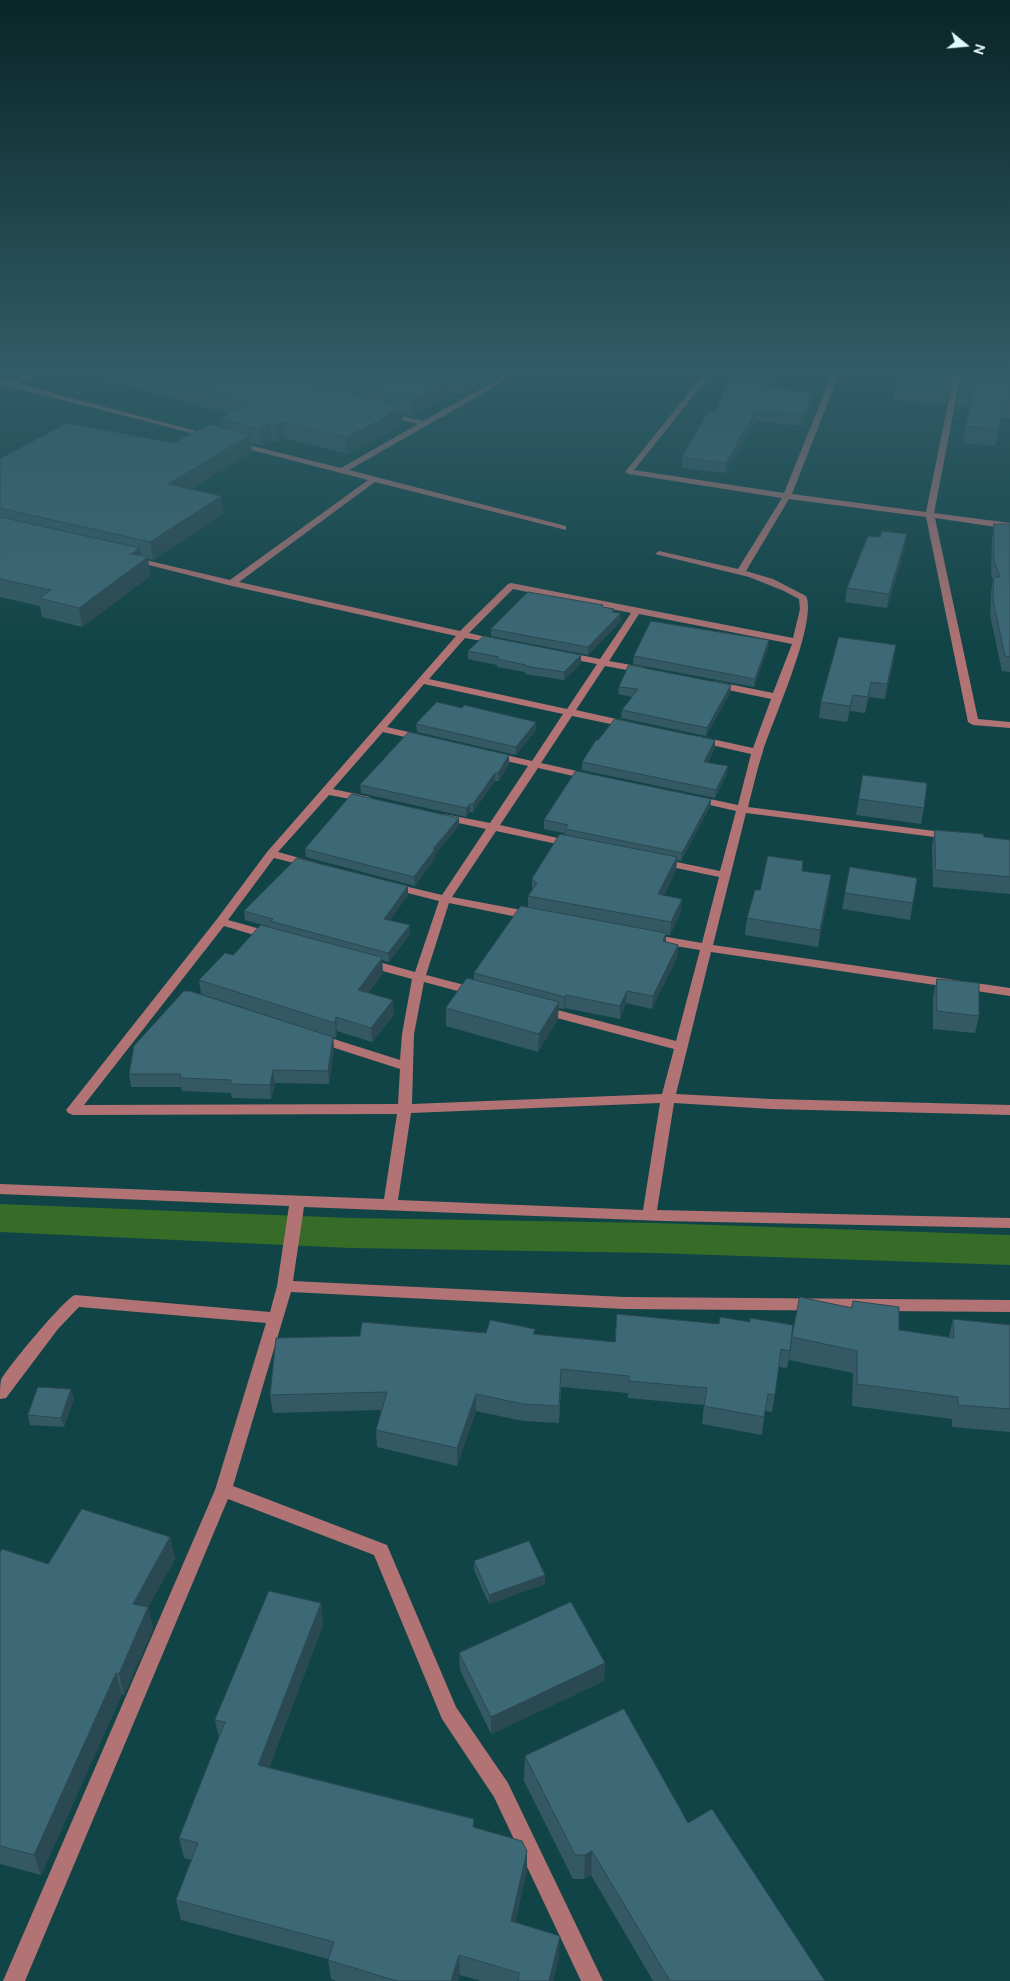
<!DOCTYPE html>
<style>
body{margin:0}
#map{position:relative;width:1010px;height:1981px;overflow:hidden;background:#114446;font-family:Ubuntu,sans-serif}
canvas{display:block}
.north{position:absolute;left:940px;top:20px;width:50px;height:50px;-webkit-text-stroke:4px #122727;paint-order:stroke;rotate:107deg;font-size:14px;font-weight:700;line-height:20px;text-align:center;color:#e0f9fa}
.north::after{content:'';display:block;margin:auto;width:18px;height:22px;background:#e0f9fa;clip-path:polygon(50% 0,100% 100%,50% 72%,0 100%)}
</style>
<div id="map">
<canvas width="1010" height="1981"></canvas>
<div class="north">N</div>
</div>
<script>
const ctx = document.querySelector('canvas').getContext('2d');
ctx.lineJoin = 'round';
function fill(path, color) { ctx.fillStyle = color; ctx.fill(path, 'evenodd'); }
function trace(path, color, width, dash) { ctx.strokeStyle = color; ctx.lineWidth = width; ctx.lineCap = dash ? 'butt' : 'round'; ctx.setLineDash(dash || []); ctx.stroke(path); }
const canal = new Path2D(`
 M0,1204l351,14 303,5 356,12v30l-356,-12 -303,-5 -351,-16z`);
const minor = new Path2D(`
 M29,374h10l-21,10 197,52 -4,2 -211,-54v-4l11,3z
 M704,374h7l-77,96 150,23 48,-119h7l-47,120 134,18 28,-138h7l-27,139 76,10v6l-75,-11 43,201 32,3v6l-37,-3 -5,-3 -42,-205 -137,-18 -43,72 27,8 33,17c12,25 -34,126 -43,155 -6,18 -10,37 -15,56l202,26 6,3 -6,3 -204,-26 -33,132 297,43v8l-299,-44 -35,142 95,5 239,6v10l-239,-6 -97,-6 -17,107 353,8v10l-346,-7 -360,-14 -11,74 331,16 386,3v12l-386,-3 -333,-17 -58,194 154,59 69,162 52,76 95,198h-22l-87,-184 -52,-78 -68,-164 -146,-56 -203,482h-22l212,-491 51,-167 -187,-16 -21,22 -52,69 -6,1c0,-5 0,-14 1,-19 6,-12 64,-82 74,-85l195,17 7,-26 12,-80 -289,-12v-10l384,15 13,-85 -324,1 -5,-2 -2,-3 151,-191 50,-67 189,-216 -224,-50 -103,-26 4,-3 97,23 138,-100 -136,-35v-4l109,27 77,-44 -33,-8v-4l38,9 79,-44h3v4l-156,89 217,56v4l-191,-48 -136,100 221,49 48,-47 3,-1 282,55 7,-29 -1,-10 -15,-8 -35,-14 -94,-23 4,-3 79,18 44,-71 -153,-24 -4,-2zM513,589l118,24 -31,46 -35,-7 -5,3 5,3 32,6 -30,45 -138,-30 36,-41 34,6v-4l-30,-7zM639,614l153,30 -19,49 -59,-12 -5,3 5,3 57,12 -18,49 -55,-12 -5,3 1,2 57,13 -13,51 -42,-9 -5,3 1,2 44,10 -16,60 -58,-12 -6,3 6,3 57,12 -17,66 -52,-9 -6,4 6,4 50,8 -24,91 -134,-35 -6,4 2,3 136,36 -12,45 -250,10 2,-70 10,-52 52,14 6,-4 -2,-3 -54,-14 23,-72 83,17 6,-4 -6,-4 -80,-15 44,-66 75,16 6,-3 -6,-3 -71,-16 38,-57 53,12 5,-3 -1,-2 -54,-12 31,-47 58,12 5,-3 -5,-3 -54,-12 29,-44 38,7 5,-3 -5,-3 -34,-6zM424,684l139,30 -31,47 -39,-9 -5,3 1,2 39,9 -38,57 -46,-9 -5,3 1,2 46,10 -44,66 -50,-12 -6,3 2,2 51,13 -24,71 -47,-13 -6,4 2,3 48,13 -10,55 -2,26 -82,-26 -6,4 1,3 87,28 -2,35 -314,1 140,-179 47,14 4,-1 2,-3 -2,-3 -47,-13 46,-62 36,9 4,-1 2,-2 -2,-2 -36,-10 51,-57 37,7 4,-1 1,-2 -1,-2 -37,-8 50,-57 39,9 4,-1 1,-2 -1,-2 -39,-9zM660,1103l-17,107 -245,-10 13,-87z`);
const wall = new Path2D(`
 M87,374h401v5l-27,15 -6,-2 -42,24 -10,-2v8l-12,7v2l-44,23 -63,-16 -7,4 -6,-2 -9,6 -11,-3 1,9 -62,37 31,7 2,18 -70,46 -5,-1 2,17 -68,51 -40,-10 -2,-11 -40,-9v-138l174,-16 47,-16 -1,-8 8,-5z
 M732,374h43l-5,10v4l43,4 -1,10 -10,24 -47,-5 -30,52 -43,-5v-11l33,-46z
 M952,374l-6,31 -53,-5 2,-16z
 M962,374h48v45l-10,-1 -4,28 -33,-3 6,-36 -12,-1z
 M994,524h16v148l-8,-1 -12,-56 1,-23 2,-12 -2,-6 1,-36z
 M905,548l-18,60 -42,-6 2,-14z
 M603,607l11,2v3l7,1v8l-33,34 -97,-19v-7z
 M769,640l-1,8 -14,39 -121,-23 1,-8z
 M468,651l113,4v8l-17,17 -39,-6v-2l-28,-5v-2l-29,-6z
 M894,660l-9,39 -16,-2 -4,16 -15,-2 -3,11 -28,-4 2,-16z
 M619,687l111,6 -24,43 -85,-18 1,-8 10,-13 -14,-3z
 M536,722v8l-20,25 -99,-23 -1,-8z
 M715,740v8l-7,14 19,12 -12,24 -133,-28v-8z
 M509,755v9l-10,17h-4l-22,31h-3l-4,5 -105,-24 -1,-8z
 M863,775l61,33 -3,16 -65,-9z
 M711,799l-1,8 -29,54 -4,-1 -1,10 -12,25 17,17 -11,23h-4v7l12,3 -1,12 -25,52 -26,-6 -6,16 -55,-11 -1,1 -6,-1v11l-20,33 -92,-26v-18l28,-29v-6l54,-65v-12l4,-6v-11l33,-44v-2l-21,-4v-9z
 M459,818v8l-24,28v4l-20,28 -109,-29 -1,-8z
 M935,830l75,10v54l-77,-7 -1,-41z
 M802,871l27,21 -11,55 -73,-12 2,-17 13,-28z
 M917,878l-7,42 -68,-11 3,-16z
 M408,895l-18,25 20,5v9l-21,28 -7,-2 1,13 -15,20 26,22 -22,27 -35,-11 -1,7 -135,-44 -2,-14 72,-53 -26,-7 -1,-9z
 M937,979l42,37 -4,17 -42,-4v-33z
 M333,1037l1,13 -5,34 -54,-1 -4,16 -39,-1 -1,-5 -49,-2 -1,-4h-50l-2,-13z
 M853,1301l46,29 50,7 4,-18 57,6v107l-58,-5v-8l-100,-13 1,-33 -64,-13 3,-23 59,-30z
 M617,1314l173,37 -3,17 -8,-1 -7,45 -7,-1 -3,24 -60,-11 2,-19 -76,-7v-5l-67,-6 -2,36 -36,-2 -47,-10 -19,55 -80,-19 -1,-17 5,-20 -108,3 -3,-18 216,-62 48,1 81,8z
 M74,1398l-10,29 -34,-2 -2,-10z
 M170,1537l5,22 -27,48 5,22 -29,66 -2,-1 -81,181 -41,-11v-312l48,12z
 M474,1561l71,14v9l-56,20 -15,-34z
 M321,1603l2,22 -54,143 205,51v9l53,43 -12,51 44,34 -6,25h-72l-21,-6 -2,6h-122l-5,-2 -3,-20 -147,-39 -5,-20 15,-40 -7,-2 -5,-20 40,-100 -4,-18z
 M459,1653l146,10 -1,18 -113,53 -31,-64z
 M525,1756l163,67 137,158h-172l-62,-106 -7,4h-11l-49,-98z`);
const shadedWall = new Path2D(`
 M467,374h21v5l-27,15v-17z
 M771,374h4l-5,10v7l-3,7 1,-17z
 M951,374h1l-6,31 2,-17z
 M454,376l1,16 -42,24 -1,-16z
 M813,392l-1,10 -10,24 1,-10z
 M402,406l1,16 -12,7v2l-44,23 -1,-17z
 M756,411l-1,10 -30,52 1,-10z
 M282,422l2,16 -7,4 -1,-17z
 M270,423l1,17 -9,6 -2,-17z
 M250,435l2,17 -82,50 -2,-18z
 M221,496l2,18 -70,46 -3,-18z
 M907,534l-2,14 -18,60 2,-14z
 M140,548l2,14 6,-5 2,19 -68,51 -3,-19 52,-54z
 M621,613v8l-33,34v-8z
 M769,640l-1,8 -14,39 1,-8z
 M896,645l-2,15 -9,39 2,-15z
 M581,655v8l-17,17v-8z
 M871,682l-2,15 -4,16 3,-16z
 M731,685l-1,8 -24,43 1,-8z
 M853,695l-3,16 -3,11 3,-16z
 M536,722v8l-20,25v-8z
 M715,740v8l-11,22v-8z
 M509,755v9l-10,17 -1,-8z
 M728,766l-1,8 -12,24 1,-8z
 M495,773v8l-22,31v-8z
 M711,799l-1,8 -29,54 1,-8z
 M470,804v8l-4,5v-9z
 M459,818v8l-24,28v4l-20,28 -1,-9 19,-28z
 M677,857l-1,13 -19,37 1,-13z
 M831,875l-2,17 -11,55 2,-17z
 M408,886v9l-23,32 -1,-8z
 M682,899l-1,13 -11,23 1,-13z
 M410,925v9l-21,28 -1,-9z
 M666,933v12l-3,-4z
 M678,945l-1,12 -25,52 1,-13z
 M382,958l1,15 -24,31 -1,-14z
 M627,991l-1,12 -6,16v-13z
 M566,995l-1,13 -1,1 1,-12z
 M393,1000l1,15 -22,27 -1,-14z
 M559,1002l-1,17 -20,33 1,-18z
 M336,1017l1,14 -1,7 -1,-15z
 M333,1037l1,13 -5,34 -1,-13z
 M273,1070l2,13 -4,16 -1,-14z
 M71,1389l3,9 -10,29 -3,-9z
 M476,1394v17l-19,55v-18z
 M170,1537l5,22 -37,66 -5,-21z
 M545,1575v9l-56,20v-9z
 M321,1603l2,22 -61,161 -4,-21z
 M148,1607l5,22 -29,66 -5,-21z
 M605,1663l-1,18 -113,53v-17z
 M116,1673l6,21 -81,181 -7,-20z
 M527,1851v20l-16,70v-20z
 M592,1851l-1,24 -7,4 1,-24z
 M560,1936l-1,20 -6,25h-4z
 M459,1955l1,20 -2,6h-7z`);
const building = new Path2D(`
 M142,374h138l122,32 -14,8 2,1 -44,22 -64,-15 -6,3 -6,-2 -10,6 -40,-10 27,-16z
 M309,374h158l-6,3 -7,-1 -42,24z
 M732,374h39l-3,7h3l-4,6 46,5 -10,24 -47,-5 -30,52 -44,-6 27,-47 6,1z
 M897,374h54l-3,14 -53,-4z
 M962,374h48v29l-7,-1 -4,27 -33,-3 6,-35 -13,-2z
 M67,423l107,20 36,-19 40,11 -82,49 53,12 -71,46 -150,-34v-49z
 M0,517l140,31 -9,6 17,3 -69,51 -40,-10 12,-8 -51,-11z
 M994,524h16v133l-5,-1 -12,-56 1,-23h6l-6,-17z
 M882,531l25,3 -18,60 -42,-6 21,-52 12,1z
 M528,592l75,13 -1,2 12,2 -2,3 9,1 -33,34 -97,-18z
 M651,621l118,19 -14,39 -121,-23z
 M484,636l97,19 -17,17 -39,-6 1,-1 -29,-6 2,-2 -31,-6z
 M839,637l57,8 -9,39 -16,-2 -3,15 -15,-2 -3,11 -29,-4z
 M629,665l102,20 -24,43 -85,-18 16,-21 -19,-2z
 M437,702l25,6 2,-3 72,17 -20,25 -100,-23z
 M615,719l100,21 -11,22 24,4 -12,24 -134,-28 14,-22h2z
 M409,732l100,23 -11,18h-3l-22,31h-3l-4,4 -106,-23z
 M576,771l135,28 -29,54 -117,-24 3,-4 -24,-5z
 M863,775l64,8 -3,25 -65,-9z
 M352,794l107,24 -26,31h2l-21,28 -109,-28z
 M935,830l48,4 1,3 26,3v37l-74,-7z
 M560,834l117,23 -19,37 24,5 -11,23 -143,-26 9,-13 -5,-4z
 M768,856l35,5 -1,10 29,4 -11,55 -73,-12 8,-28h5z
 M297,858l111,28 -24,33 26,6 -22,28 -118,-32 3,-2 -29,-8z
 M850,867l67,11 -4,25 -68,-10z
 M521,906l145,27 -3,8 15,4 -25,51 -26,-5 -7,15 -54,-11 -1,2 -91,-24z
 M261,925l120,32 1,1 -24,32 35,10 -22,28 -35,-11 -1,6 -136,-43 26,-27 8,2z
 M467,978l92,24 -20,32 -93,-26z
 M937,979l42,4v33l-42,-5z
 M184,991h6l143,46 -5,34 -55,-1 -3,15 -40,-1 1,-4 -51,-2 1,-4h-52l5,-28z
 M800,1297l52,11 1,-7 46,6v23l55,8 -1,-19 57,6v84l-52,-4v-8l-101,-13v-33l-65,-14z
 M617,1314l102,10 1,-7 30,5v-4l43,7 -3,26 -9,-2 -6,46 -7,-1 -4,23 -60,-11 3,-18 -78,-7v-5l-68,-7 -2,37 -36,-2 -47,-10 -19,54 -81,-18 11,-38 -117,3 6,-57 84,-2 2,-14 124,11 4,-13 45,9 -2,5 82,8z
 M38,1387l33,2 -10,29 -33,-3z
 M82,1509l88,28 -37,67 15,3 -29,67 -3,-1 -82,182 -34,-9v-294l2,-3 46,15z
 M529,1541l16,34 -56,20 -15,-34z
 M269,1591l52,12 -63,162 216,54 -1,8 49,14 5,10 -16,70 49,15 -11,45h-31l1,-8 -60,-18 -8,26h-54l-69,-21 6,-18 -158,-42 22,-57 -19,-5 46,-116 -10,-2z
 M571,1602l34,61 -114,54 -32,-64z
 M624,1709l64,114 24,-14 113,172h-155l-78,-130 -7,4h-10l-50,-99z`);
fill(canal, '#366c27');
fill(minor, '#b17373');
fill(wall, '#345965');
fill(shadedWall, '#2b4952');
fill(building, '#3d6875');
trace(building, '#2b4952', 1);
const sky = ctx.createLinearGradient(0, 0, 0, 652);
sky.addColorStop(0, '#092526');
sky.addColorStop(0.57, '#325c68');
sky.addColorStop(1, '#325c6800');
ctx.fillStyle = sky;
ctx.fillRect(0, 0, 1010, 652);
</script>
